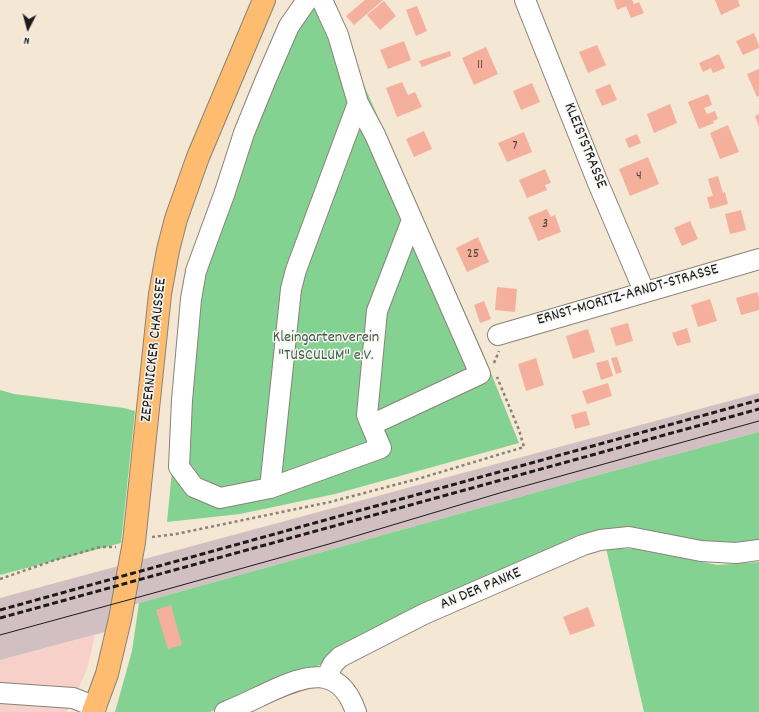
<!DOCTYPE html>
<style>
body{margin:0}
#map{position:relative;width:759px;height:712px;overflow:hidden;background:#f4e7d3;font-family:Dekko,sans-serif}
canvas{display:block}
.north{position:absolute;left:8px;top:8px;width:40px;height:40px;-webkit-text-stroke:3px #f6f6f2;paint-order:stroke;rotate:186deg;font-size:11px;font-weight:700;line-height:16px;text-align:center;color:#1c1c1c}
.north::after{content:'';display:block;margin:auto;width:14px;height:18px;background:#1c1c1c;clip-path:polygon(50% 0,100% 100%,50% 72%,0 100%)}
</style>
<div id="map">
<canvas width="759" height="712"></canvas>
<div class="north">N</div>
</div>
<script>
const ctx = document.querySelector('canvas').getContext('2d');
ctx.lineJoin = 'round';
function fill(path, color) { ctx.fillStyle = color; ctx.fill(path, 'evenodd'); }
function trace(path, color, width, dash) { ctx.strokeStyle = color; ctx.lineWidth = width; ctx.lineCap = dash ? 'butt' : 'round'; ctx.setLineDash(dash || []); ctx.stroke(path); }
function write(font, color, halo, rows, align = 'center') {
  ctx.font = font + ' Dekko,sans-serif'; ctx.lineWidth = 3; ctx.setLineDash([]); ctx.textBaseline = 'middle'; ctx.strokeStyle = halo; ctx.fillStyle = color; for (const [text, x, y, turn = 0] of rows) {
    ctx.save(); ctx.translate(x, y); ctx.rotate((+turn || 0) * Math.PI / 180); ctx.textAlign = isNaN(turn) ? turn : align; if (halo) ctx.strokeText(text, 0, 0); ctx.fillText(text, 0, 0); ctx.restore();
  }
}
const built = new Path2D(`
 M95,635l-8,34 -15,34 -6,9h-66v-52z`);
const industrial = new Path2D(`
 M759,393v39l-157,42 -463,129 -29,10 -5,19 -105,28v-62z`);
const green = new Path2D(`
 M326,0l157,353 36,90 -184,51 -95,20 -73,8 25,-257 92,-242z
 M0,390l14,4 110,14 11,3 -14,132 -121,32z
 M759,432v112l-17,2 -131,-15 -333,153 -68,28h-95l17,-61 7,-48 463,-129z
 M606,548l29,1 83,16 41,-3v150h-115z`);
const building = new Path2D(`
 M365,0h18l-29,25 -8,-9z
 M614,0h18l2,4 5,-2 5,11 -13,5 -5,-12 -9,4z
 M715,0h23l2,6 -19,9z
 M384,1l12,15 -16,14 -13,-15z
 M417,6l10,25 -11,5 -10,-26z
 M754,33l5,12v3l-16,7 -7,-14z
 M404,41l7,19 -23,9 -8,-19z
 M597,45l9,20 -18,8 -9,-21z
 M486,47l12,27 -24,11 -12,-27z
 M450,51l1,5 -29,11 -3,-6z
 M719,54l6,14 -12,5 -2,-5 -8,4 -4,-9z
 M759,69v27l-2,1 -10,-23z
 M402,82l6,13 7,-3 7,15 -25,10 -11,-29z
 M532,83l8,19 -19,8 -8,-19z
 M610,84l7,16 -15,6 -7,-16z
 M708,94l4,11 -8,3 3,6 8,-3 3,8 -5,2 1,2 -15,6 -11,-27z
 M670,104l7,19 -23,10 -7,-19z
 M759,114v13l-4,-11z
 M728,125l11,27 -19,7 -10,-26z
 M424,131l8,18 -18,8 -8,-18z
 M524,132l8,20 -25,10 -9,-19z
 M637,134l4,9 -12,5 -4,-9z
 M648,157l11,27 -29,12 -11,-27z
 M545,169l6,14 -6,2 2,5 -20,8 -8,-18z
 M718,176l5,17 2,-1 3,12 -18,5 -3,-12 6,-1 -5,-17z
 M547,209l4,8 4,-2 6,17 -23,9 -10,-24z
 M741,210l5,20 -16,4 -5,-20z
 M690,221l8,18 -16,7 -8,-18z
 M478,237l11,25 -22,10 -11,-24z
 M497,287l20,2 -2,23 -20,-2z
 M757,292l2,5v13l-18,5 -5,-17z
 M710,299l7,22 -19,6 -7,-22z
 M484,301l7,18 -11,4 -6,-18z
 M628,323l5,18 -17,5 -6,-18z
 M687,328l4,14 -14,4 -5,-13z
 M588,329l7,23 -22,7 -7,-23z
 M617,357l5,15 -6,2 -5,-16z
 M536,358l8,27 -18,6 -8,-27z
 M608,360l5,16 -12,4 -5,-17z
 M608,383l4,13 -25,8 -5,-13z
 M586,411l4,14 -15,4 -4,-14z
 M171,605l11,40 -14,4 -12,-39z
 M588,607l7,19 -25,9 -7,-18z`);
const path = new Path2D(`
 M494,363l5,-12
 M152,537l24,-3 154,-32 91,-24 103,-31 -5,-17 -22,-53
 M0,579l55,-19 45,-13h16`);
const minor = new Path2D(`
 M307,0l-18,26 -23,53 -22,54 -19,59 -29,79 -5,28 -9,101 -3,67 15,20 26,11 50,-10 111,-40 -10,-23 109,-51 -105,-239 -17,-32 -20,-68 -16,-35
 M525,0l73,183 46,108
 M498,335l261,-76
 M371,425l-4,-10 10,-104 35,-91
 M270,488l21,-199 5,-19 62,-167
 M326,678l7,-14 7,-7 84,-43 159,-69 17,-5 29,-3 72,14 35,2 23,-3
 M0,693l73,5 23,9
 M225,712c15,-6 29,-13 44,-20 37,-17 70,-29 87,20`);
const major = new Path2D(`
 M93,712l14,-38 13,-55 14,-77 26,-248 8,-44 8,-31 22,-62 66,-157`);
const tram = new Path2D(`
 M0,635l150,-41 179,-50 174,-52 256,-71`);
const rail = new Path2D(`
 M0,610l759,-210
 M0,618l759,-209`);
const numberNames = [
 ["11",480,66],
 ["7",515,147],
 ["4",639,177],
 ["3",545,225],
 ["25",473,255]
];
const streetNames = [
 ["KLEISTSTRASSE",584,146,68],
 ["ERNST-MORITZ-ARNDT-STRASSE",628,296,-16],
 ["ZEPERNICKER CHAUSSEE",155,350,-84],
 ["AN DER PANKE",481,590,-23]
];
const parkNames = [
 ["Kleingartenverein",326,339],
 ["\"TUSCULUM\" e.V.",326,357]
];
fill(built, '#f7d1c9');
fill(industrial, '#d2bfc1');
fill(green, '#84d291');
fill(building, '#f4b09c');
trace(minor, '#888278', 22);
trace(major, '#888278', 24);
trace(path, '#888278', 2.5, [3, 3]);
trace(minor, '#fff', 20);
trace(major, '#febc70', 22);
trace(tram, '#1c1c1c', 1);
trace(rail, '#1c1c1c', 3, [6, 3]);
write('14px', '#52413c', null, numberNames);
write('16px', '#1c1c1c', '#f6f6f2', streetNames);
write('16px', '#405c45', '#f6f6f2', parkNames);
</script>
